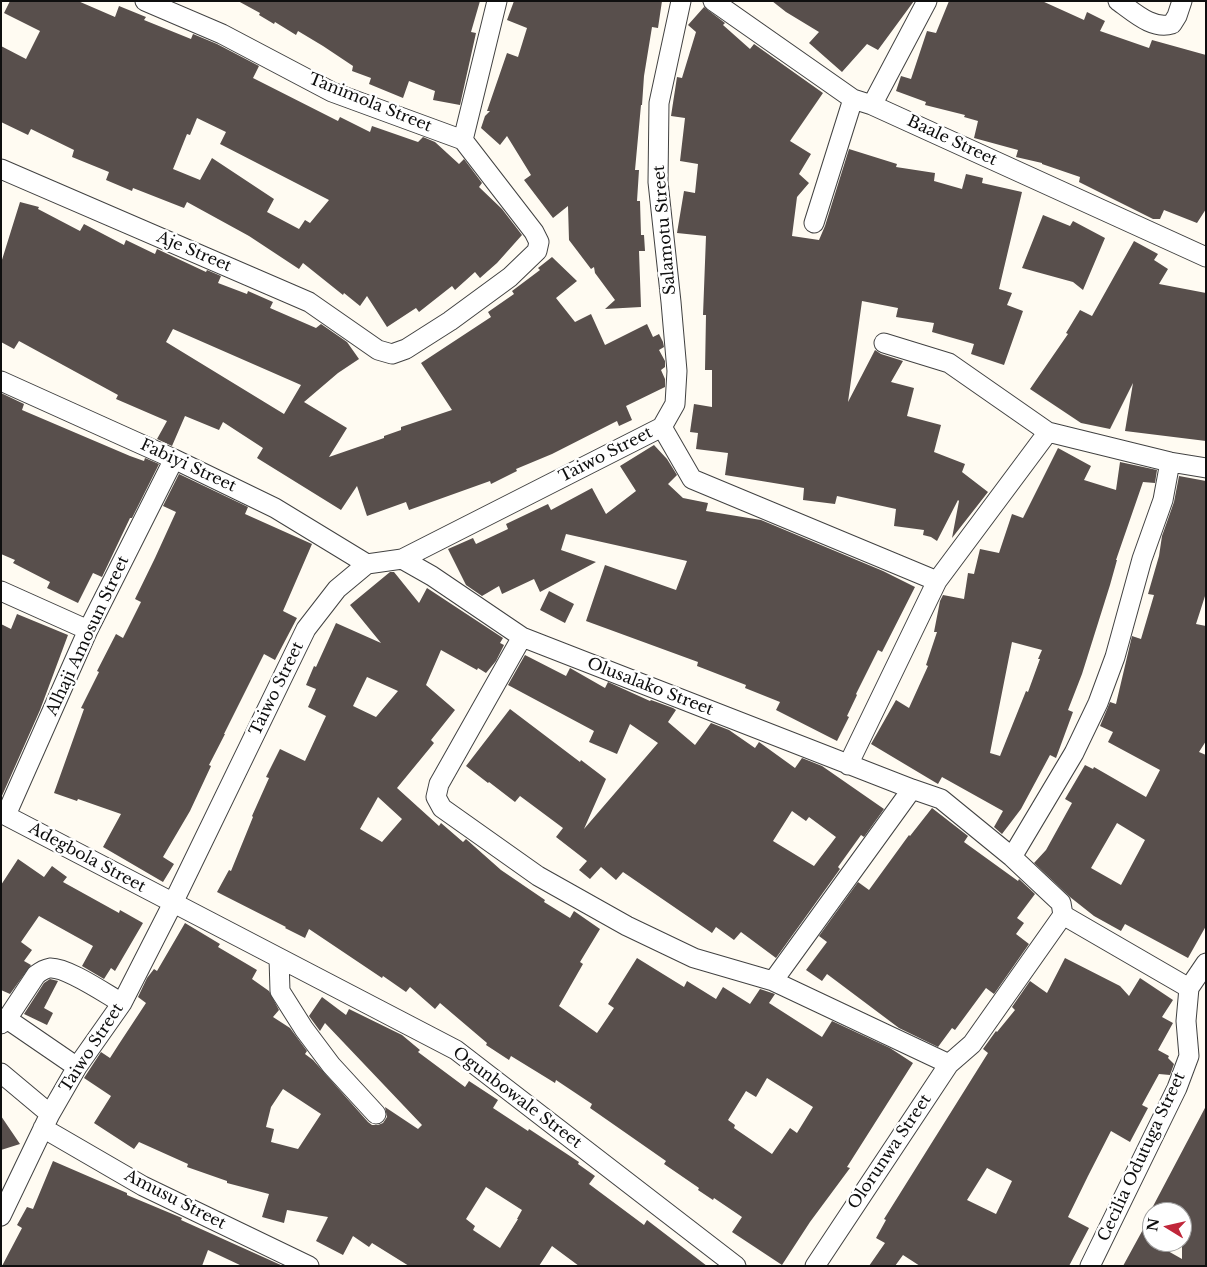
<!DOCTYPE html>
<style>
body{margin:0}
#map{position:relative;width:1207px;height:1267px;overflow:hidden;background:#fffbf2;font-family:"Libre Baskerville",serif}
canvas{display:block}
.frame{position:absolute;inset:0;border:2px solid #0f0f0f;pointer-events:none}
.north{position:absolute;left:1142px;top:1202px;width:50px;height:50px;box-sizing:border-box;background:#fff;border:1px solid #9f9f9f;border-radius:50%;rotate:279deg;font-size:14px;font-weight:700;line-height:20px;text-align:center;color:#0f0f0f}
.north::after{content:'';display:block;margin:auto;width:18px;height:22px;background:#c0263a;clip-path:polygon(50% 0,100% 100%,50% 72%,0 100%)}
</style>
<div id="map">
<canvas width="1207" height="1267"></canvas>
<div class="frame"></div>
<div class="north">N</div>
</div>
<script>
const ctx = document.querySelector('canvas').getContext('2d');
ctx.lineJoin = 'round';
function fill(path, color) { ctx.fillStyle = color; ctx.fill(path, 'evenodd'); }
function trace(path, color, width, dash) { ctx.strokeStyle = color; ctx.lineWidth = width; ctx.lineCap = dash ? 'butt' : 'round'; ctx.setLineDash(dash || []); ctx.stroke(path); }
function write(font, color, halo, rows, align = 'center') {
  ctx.font = font + ' "Libre Baskerville",serif'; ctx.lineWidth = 5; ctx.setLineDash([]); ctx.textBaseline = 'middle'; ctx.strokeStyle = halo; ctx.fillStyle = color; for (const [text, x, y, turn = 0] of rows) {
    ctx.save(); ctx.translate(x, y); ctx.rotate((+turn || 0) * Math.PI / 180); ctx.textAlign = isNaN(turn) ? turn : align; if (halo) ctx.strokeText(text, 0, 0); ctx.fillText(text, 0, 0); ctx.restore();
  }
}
const building = new Path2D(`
 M10,1h68l37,16 4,-11 27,11 -2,3 47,19 2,-5 24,10 42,22 -6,12 85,43 2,-4 30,15 2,-6 46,16 5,-5 12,5 24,22 5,-5 18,24 -3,4 23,22 20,26 -25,28 -17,15 -5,-6 -20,18 -3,-4 -33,26 -3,-4 -29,19 -20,-31 -7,10 -16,-13 -1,2 -40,-32 -4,6 -50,-33 -62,-34 -3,6 -51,-20 -1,3 -26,-11 3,-8 -37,-15 2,-7 -43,-21 -3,6 -27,-13v-76l25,13 14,-28 -36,-18zM197,118l29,14 -6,12 109,56 -19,23 -5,-3 -6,9 -32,-17 7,-13 -62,-41 -12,22 -27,-11 14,-35 3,1z
 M238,1h242l-9,31 5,1 -16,72 -27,-5 2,-9 -26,-10 -6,17 -34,-14 2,-6 -19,-7 1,-5 -30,-20 -25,-15 -2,4 -21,-13 -1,2 -15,-9 1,-2z
 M514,1h148l-4,27 -6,-1 -8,49 -2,29h-1l-6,65h4l-2,31h3l1,34h3l1,16h-6l2,56 -36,2 10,-9 -20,-27 -1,-6 -3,2 -22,-29 -1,-34 -15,12 -29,-38 7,-5 -24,-39 -7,9 -19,-17 4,-12 5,-5h-3l20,-58 11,4 9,-29 -20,-8z
 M772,1h142l-36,49 -11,-6 -25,28 -33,-29 10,-11 -33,-20z
 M949,1h93l42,19 3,-8 18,9 -5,10 49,17 3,-8 54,15v154l-9,14 -33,-13 -4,9h-7l-74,-37 1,-5 -38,-13v-1l-26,-6 2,-7 -44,-12 4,-17 -14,-4 1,-2 -40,-10 1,-3 -30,-11 5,-15 10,3 16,-48 9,2z
 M704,7l21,16 -2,2 27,24 4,-5 69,49 -33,48 21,13 -12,20 10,9 -12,14 -5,39 27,4 6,-14 24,-77 48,15 -1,3 39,6 -1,8 28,8 4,-15 17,4 -1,5 40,9 -23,97 13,4 -5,12 16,6 -19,54 -33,-11 3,-10 -42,-12 2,-9 -38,-6 2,-9 -36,-7 -14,101 27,-52 6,4 22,7 -12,21 23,6 -7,28 34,9 -7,27 31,12 -3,8 26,20 -36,46 7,-37 -1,-1 -21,41 -6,-4 -8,-2 1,-5 -30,-4 2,-17 -59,-13 -2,8 -32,-4 1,-12 -79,-13 3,-22 -32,-4 2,-16 -8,-1 4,-28 18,3v-37h-7l1,-55h-3l3,-79 -29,-3 7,-42 11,2 3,-29 -18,-3 5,-43 -14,-2 6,-39 5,1 14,-46 -8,-7z
 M20,202l19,5 -1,2 42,22 4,-7 40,21 2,-5 29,14 2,-5 49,23 1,-2 14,6 -3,7 29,11 1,-3 25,11 -3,6 46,20 5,-4 26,18 12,17 -21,14 -34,29 43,26 -18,29 55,-19v-2l17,-6v-3l51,-17 -31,-47 70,-46 -3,-5 26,-18 -2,-3 28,-21 -2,-2 14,-11 25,24 -21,17 19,24 16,-8 14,31 42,-21 6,13 6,-3 4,8 1,5 -5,3 6,11v6l-4,3 4,9v8l-39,19 6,14 -13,6 -2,-5 -65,33 -36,15 1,2 -26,13 -1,-3 -81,29 -3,-8 -39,14 -10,-30 -16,24 -84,-52 6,-10 -40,-26 -4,8 -34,-14 -13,30 -15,-7 10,-18 -51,-22 2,-4 -99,-54 -5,8 -13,-7v-79zM173,329l128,56 -17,29 -118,-72z
 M1043,215l27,11 3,-5 32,17 -22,52 -10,-8 -51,-14z
 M1134,241l24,13 -4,6 14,9 -9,15 47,9v148l-81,-10 8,-48 -23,46 -29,-6 -51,-34 38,-55 -2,-1 14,-23 12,6z
 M1,393l23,11 -2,6 108,46 14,5 1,-3 14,6 -27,54h-2l-28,59 -9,-4 -15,30 -31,-15 3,-6 -37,-19 2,-3 -14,-6z
 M654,445l13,14 10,16 -9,9 15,14 25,5 -2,8 55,9 122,51 32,16 -33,65 -4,-2 -22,44 1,1 -10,21 2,1 -12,24 -61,-31 4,-8 -35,-14 1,-3 -49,-19 1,-4 -112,-41 19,-56 71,25 11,-29 -121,-27 -5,16 35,12 -56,30 -6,-13 -32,15 -3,-8 -17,10 -16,-11 -18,-36 25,-11 3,6 32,-15 -2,-5 42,-20 3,6 41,-22 14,26 30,-23 -16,-25z
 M1058,448l33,18 -7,14 32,10 4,-28 37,8 -2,13 -12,-1 -27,78h1l-7,25 -28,89 -14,36 5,2 -17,46 -6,-3 -29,54 -19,25 -8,-7 9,-16 -61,-34 -4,7 -67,-40 25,-44 13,8 19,-42 -2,-1 11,-33h-3l6,-31 3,-6 21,4 4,-26 6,1 6,-25 19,4 13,-39 11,4zM1012,642l30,8 -4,9h2l-12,33 -2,-1 -26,65 -10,-3z
 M179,474l69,33 -3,7 67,30 -29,67 14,7 -22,42 -11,-6 -40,80h1l-16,31 2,1 -21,45 -27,46 11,7 -11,18 -60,-35 18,-33 -43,-15 -1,2 -23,-8 30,-84 -3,-1 18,-36 -2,-1 19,-37 7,4 18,-36 -6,-3 20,-41 21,-46 -13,-6z
 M1179,476l27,5v112l-10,31 10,2v115l-7,11 7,3v171l-18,32 -63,-34 -4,7 -27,-15 -24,-19 -36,-34 12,-13 26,-47 -7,-4 20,-34 8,4 1,-2 52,30 14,-27 -52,-28 5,-10 -13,-6 10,-24 6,2 16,-68 9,3 13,-44 -6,-1 11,-38 3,-20 12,-34zM1117,823l28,17 -24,45 -30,-17z
 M390,572h4l25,31 8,-15 76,50 -3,5 4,2 -8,16 -10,12 -8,-5 -1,2 -36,-20 -15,35 29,25 -24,30 3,3 -37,45 42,38 2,-3 22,19 3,-3 35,31 44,30 -1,2 26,16 4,-7 26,18 -20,33 3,2 -24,42 38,27 17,-25 -6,-4 29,-46 47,29 3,-6 29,18 7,-12 27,17 10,-15 15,5 -6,9 53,34 10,-16 58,27 23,15 -66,104 3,1 -40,54 -28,43 -50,-33 10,-15 -28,-19 -1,2 -15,-10 1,-2 -35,-24 2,-3 -76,-53 2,-4 -36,-24 -1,3 -44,-27 -2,4 -23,-15 1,-2 -47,-40 -5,6 -25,-22 -4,5 -23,-16 -1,2 -73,-49 -4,9 -20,-10 1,-1 -69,-35 12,-22 2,1 22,-54 -1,-1 17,-38 -3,-1 14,-28 25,12 21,-45 -18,-9 8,-18 -10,-4 8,-19 2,1 20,-44 45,20 -31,-38zM367,677l31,14 -22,26 -23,-11zM378,797l24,22 -20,23 -22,-13zM767,1078l46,29 -16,26 -7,-5 -18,26 -38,-26 1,-3 -7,-5 18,-29 10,6z
 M549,591l25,13 -9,19 -25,-13z
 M17,614l51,21 -28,75 -39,88v-174l10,5z
 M525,655l41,21 4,-8 35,20 3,-6 42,19 1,-1 22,8 3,2 -8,12 27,23 16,-22 18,7 26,18 4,-6 36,26 7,-10 20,8 62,43 -20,28 -3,-2 -23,32 2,2 -64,89 -35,-26 -7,8 -18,-13 -4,6 -89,-61 -7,8 -15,-13 -11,12 -11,-9 8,-9 -31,-24 7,-9 -43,-32 -5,6 -26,-20 -1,1 -22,-17 44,-57 70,53 1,-2 25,19 -22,50 74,-86 -28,-19 -13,30 -28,-12 5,-11 -86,-46zM792,811l14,10 3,-4 27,20 -22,29 -41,-25z
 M932,808l36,28 -4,6 54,39 1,-2 16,15 -18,24 7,5 -8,11 13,10 -35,50 -8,-6 -31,42 -3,-2 -14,19 -39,-19 -72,-54 -5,7 -16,-11 21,-28 -8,-6 39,-54 11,8 40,-55 1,1z
 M18,859l26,18 8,-11 15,11 -4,5 56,31 1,-3 23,13 -28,48 -4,-3 -7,11 -22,-13 11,-20 -54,-30 -18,26 11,8 -8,11 7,4 -21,29 -9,-4v-105z
 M185,923l35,21 -2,3 39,23 -5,9 17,12 10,19 -6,7 17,11 17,23 -2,3 8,6 55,62 4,3h6l5,-2 4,-6 -2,-10 33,22 4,-4 -97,-102 -5,8 -11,-15 13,-19 24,18 3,-6 53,26 18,15 -2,2 47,35 4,-6 29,19 -5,8 35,23 1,-2 50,33 -1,2 17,12 -6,8 55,41 3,-5 60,46h-128l-27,-20 -13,20h-130l-37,-23 -3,4 -16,-11 -10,19 -27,-14 12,-24 -41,-7 -3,13 -22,-6 7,-23 -42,-11v-2l-40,-14 1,-3 -49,-22 -5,7 -40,-26 17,-27 -27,-18 17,-26 9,6 9,-14 27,-41 -8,-6 9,-19 7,-9 3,2zM283,1089l38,25 -23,35 -27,-7 3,-13 -8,-2 5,-20zM486,1187l36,23 -5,9h1l-18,29 -27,-18 2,-4 -9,-7z
 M1065,958l55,28 9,10 11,-18 33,22 -11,17 11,6 -15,27 11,6 -1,2 6,6 -4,11 -11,-1 -17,31 6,3 -18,34 -19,-11 -23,45 -20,41 21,11 -20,38h-149l-17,-11 -8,11h-26l16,-23 -9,-5 10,-18 -2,-1 104,-166 -5,-4 13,-18 1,1 18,-22 -3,-3 18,-26 17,12zM987,1168l25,13 -16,33 -29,-14z
 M50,979l8,2 -14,27 9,5 -6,12 -23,-11 20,-31z
 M1206,1106v160h-83l29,-53v29l30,17v-47h-32z
 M1,1116l19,28 -19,6z
 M53,1161l74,32v2l55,23 -1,2 102,46h-41l-34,-16 -6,16h-200l20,-38 -5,-3 10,-18 6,2z`);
const minor = new Path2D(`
 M713,1l140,98 19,6 334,152
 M1118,1c16,11 34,29 54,23l5,-8 5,-15
 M872,105l55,-104
 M463,140l34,-139
 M1,169l308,133 69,48 14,4 14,-5 44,-28 60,-44 27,-26 2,-9 -5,-10 -71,-92 -131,-48 -110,-58 -77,-33
 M814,223l39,-124
 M884,343l65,20 99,69 122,30 36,6
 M1,381l173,78 101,49 92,56
 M662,427l13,-23 2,-33 -6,-69 -13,-120 1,-79 22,-102
 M662,427l30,52 245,102
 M402,559l30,17 90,61 390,152 29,10 71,58 49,46 2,12 -91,129 -23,20 -134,202
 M1,591l87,39
 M522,637l-83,147 -3,13 6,11 96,68 89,50 67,32 79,23 176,83
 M848,765l89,-184 111,-149
 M1,813l455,237 280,216
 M6,815l82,-185 86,-171
 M1012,857l62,-104 24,-50 17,-46 27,-98 21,-59 7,-38
 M1063,915l126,73
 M279,958l1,33 24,38 27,36 45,49
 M773,981l139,-192
 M7,1019l70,48
 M1,1024l6,-5 29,-44c5,-4 8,-6 14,-7 17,-1 56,26 72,35
 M1,1073l49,41
 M43,1128l100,58 166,80
 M1,1216l49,-102 27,-47 45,-64 51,-100 133,-274 31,-40 30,-25 35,-5 260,-132
 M1090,1266l87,-178 12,-32 -3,-35 3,-33 17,-25`);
const streetNames = [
 ["Tanimola Street",370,103,22],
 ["Baale Street",952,141,25],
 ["Salamotu Street",665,230,-95],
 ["Aje Street",194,252,23],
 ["Taiwo Street",606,455,-27],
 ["Fabiyi Street",188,466,25],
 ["Alhaji Amosun Street",88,636,-65],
 ["Olusalako Street",650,687,21],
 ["Taiwo Street",277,689,-64],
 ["Adegbola Street",87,858,28],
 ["Taiwo Street",92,1048,-57],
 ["Ogunbowale Street",517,1098,37],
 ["Olorunwa Street",890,1152,-56],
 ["Cecilia Odutuga Street",1142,1157,-65],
 ["Amusu Street",175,1200,27]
];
fill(building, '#584f4c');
trace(minor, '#424242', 21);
trace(minor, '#fff', 19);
write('16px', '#0f0f0f', '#fff', streetNames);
</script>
